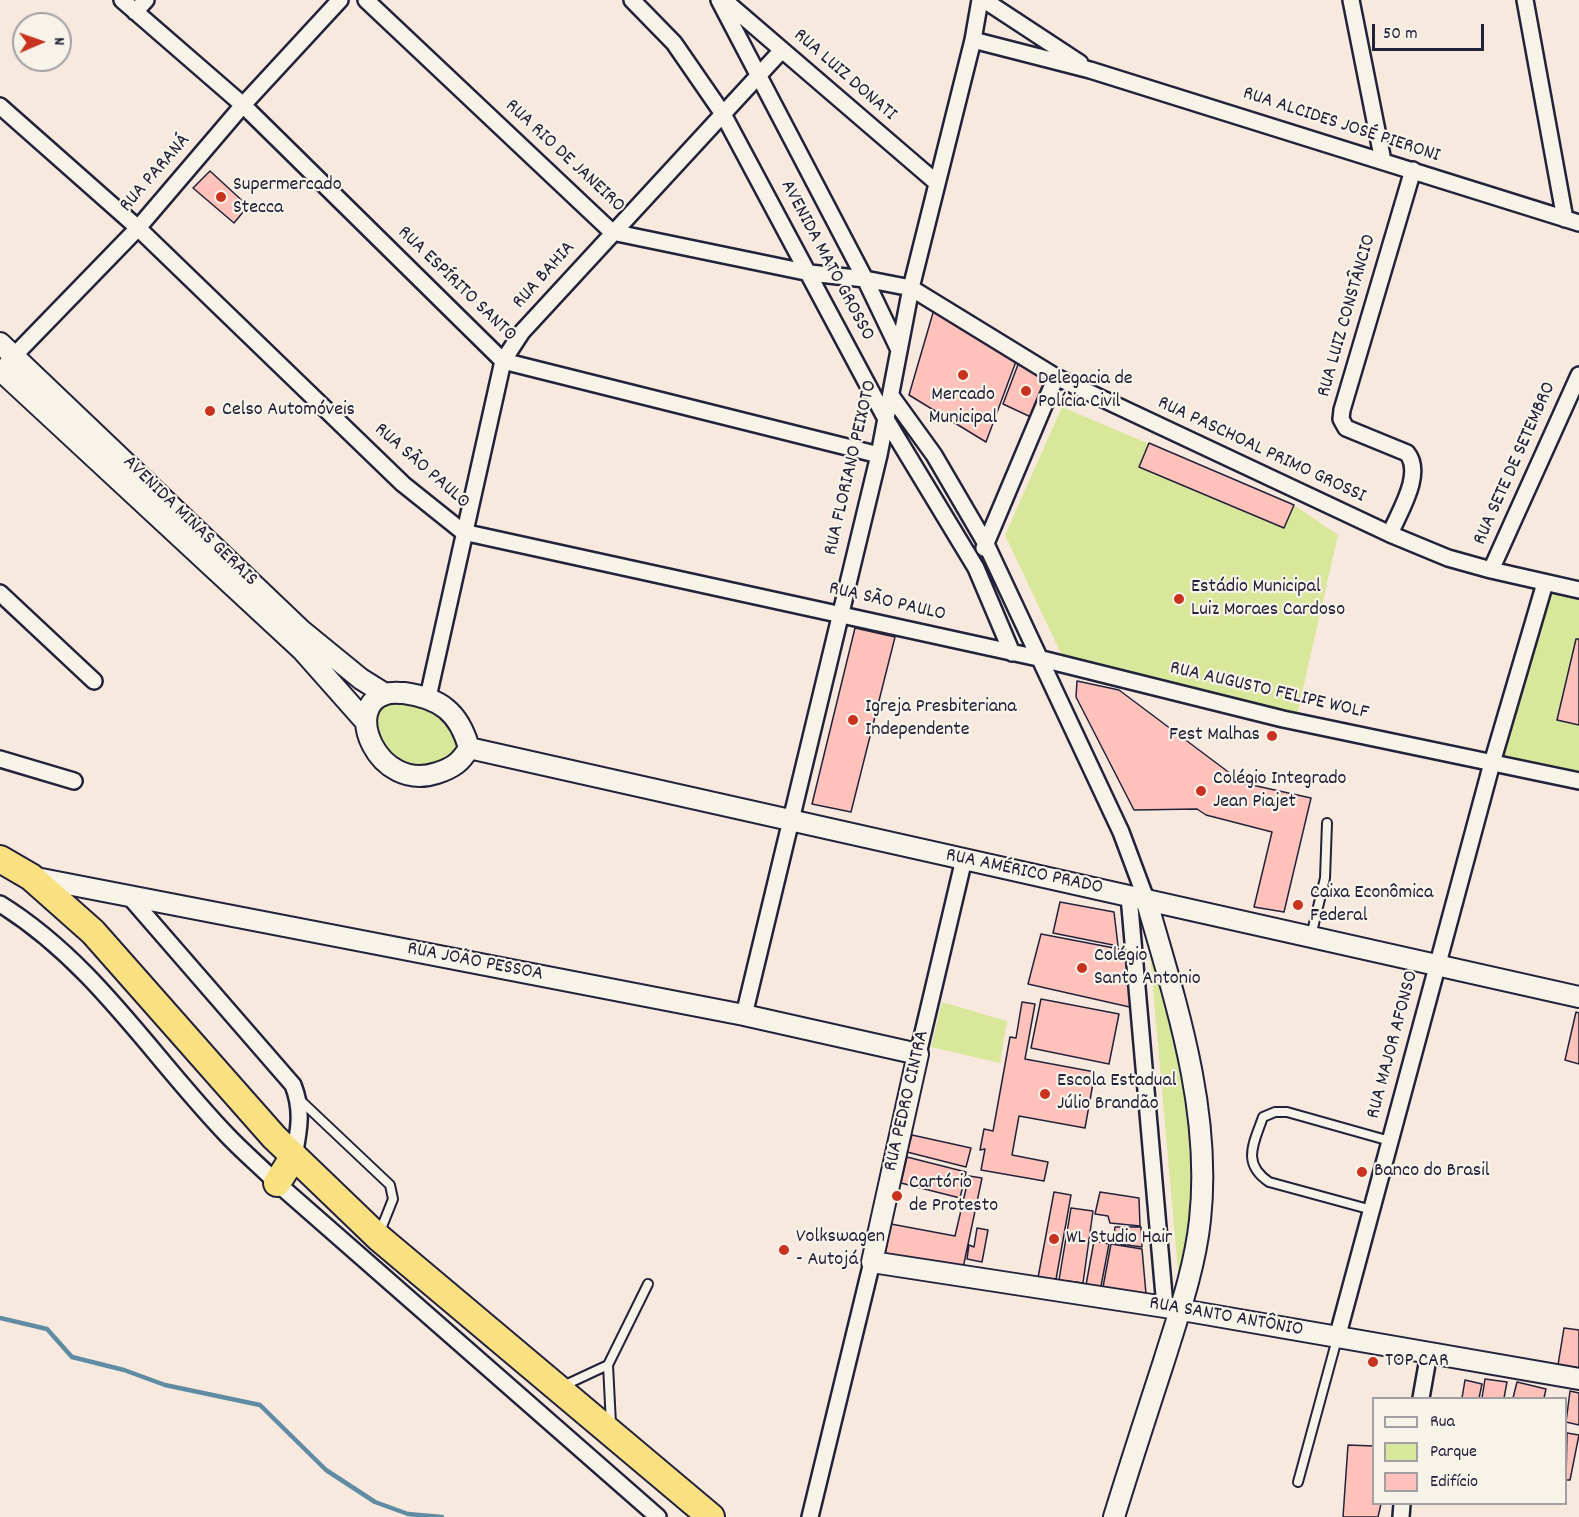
<!DOCTYPE html>
<meta charset="utf-8">
<style>
body{margin:0}
#map{position:relative;width:1579px;height:1517px;overflow:hidden;background:#f8e9df;font-family:Dekko,sans-serif}
canvas{display:block}
.legend{position:absolute;left:1372px;top:1397px;width:195px;height:108px;box-sizing:border-box;background:#f7f3e8;border:2px solid #a29fa3;margin:0;padding:8px 10px;list-style:none;font-size:18px;color:#22223b}
.legend li{display:flex;align-items:center;gap:12px;height:30px}
.legend b{width:30px;border:2px solid #a29fa3}
.north{position:absolute;left:12px;top:12px;width:60px;height:60px;box-sizing:border-box;background:#f7f3e8;border:2px solid #a29fa3;border-radius:50%;rotate:88deg;font-size:16px;font-weight:700;line-height:24px;text-align:center;color:#22223b}
.north::after{content:'';display:block;margin:auto;width:21px;height:27px;background:#c8321e;clip-path:polygon(50% 0,100% 100%,50% 72%,0 100%)}
.scale{position:absolute;left:1372px;top:24px;width:112px;height:27px;box-sizing:border-box;border:3px solid #22223b;border-top:0;padding-left:8px;font-size:18px;line-height:21px;white-space:nowrap;color:#22223b;-webkit-text-stroke:4px #f7f3e8;paint-order:stroke}
</style>
<div id="map">
<canvas width="1579" height="1517"></canvas>
<ul class="legend">
<li><b style="height:8px;background:#f7f3e8"></b>Rua</li>
<li><b style="height:16px;background:#d8e79a"></b>Parque</li>
<li><b style="height:16px;background:#fec2bb"></b>Edifício</li>
</ul>
<div class="north">N</div>
<div class="scale">50 m</div>
</div>
<script>
const ctx = document.querySelector('canvas').getContext('2d');
ctx.lineJoin = 'round';
function fill(path, color) { ctx.fillStyle = color; ctx.fill(path, 'evenodd'); }
function trace(path, color, width, dash) { ctx.strokeStyle = color; ctx.lineWidth = width; ctx.lineCap = dash ? 'butt' : 'round'; ctx.setLineDash(dash || []); ctx.stroke(path); }
function write(font, color, halo, rows, align = 'center') {
  ctx.font = font + ' Dekko,sans-serif'; ctx.lineWidth = 4.5; ctx.setLineDash([]); ctx.textBaseline = 'middle'; ctx.strokeStyle = halo; ctx.fillStyle = color; for (const [text, x, y, turn = 0] of rows) {
    ctx.save(); ctx.translate(x, y); ctx.rotate((+turn || 0) * Math.PI / 180); ctx.textAlign = isNaN(turn) ? turn : align; if (halo) ctx.strokeText(text, 0, 0); ctx.fillText(text, 0, 0); ctx.restore();
  }
}
const green = new Path2D(`
 M1062,407l232,98 44,30 -42,184 -231,-57 -60,-127z
 M1545,583l34,8v190l-87,-18z
 M396,702c30,3 67,13 60,51 -30,25 -45,18 -75,-1l-8,-33 12,-15z
 M1146,909l57,197 -17,176 -8,-10z
 M942,1002l65,19 -7,42 -69,-16z`);
const stream = new Path2D(`
 M0,1318l47,11 25,28 52,13 41,15 95,20 66,65 49,32 33,12 34,3`);
const building = new Path2D(`
 M210,171l38,35 -14,17 -41,-35z
 M935,306l83,50 -32,86 -77,-47z
 M1019,362l30,16 -16,40 -30,-14z
 M1149,443l145,62 -10,23 -145,-61z
 M855,628l40,9 -44,175 -39,-8z
 M1576,639h3v86l-22,-5z
 M1077,681l42,9 124,93 68,15 -27,114 -30,-5 18,-75 -66,-17 -9,-6 -63,1 -58,-113z
 M1060,902l54,10 4,34 -65,-13z
 M1041,934l89,17 4,57 -106,-24z
 M1041,999l78,15 -10,50 -78,-16z
 M1022,1002l13,2 -10,55 70,13 -10,56 -66,-12 -7,39 36,7 -4,19 -63,-11 4,-21 -5,1 4,-21 9,2 17,-94 6,1z
 M1576,1012l3,1v51l-14,-4z
 M912,1135l59,13 -5,19 -59,-15z
 M907,1157l59,15 -6,26 -59,-15z
 M969,1176l13,2 -19,90 -78,-14 6,-30 64,12z
 M1054,1192l17,3 -16,90 -18,-2z
 M1100,1192l39,6 1,28 -30,-3 -2,-7 -13,-2z
 M1071,1208l22,3 -10,72 -24,-3z
 M1115,1227h26l1,20 -29,-4z
 M977,1228l11,2 -6,32 -15,-3 2,-14 5,2z
 M1094,1241l15,3 -8,42 -15,-1z
 M1111,1244l31,5 4,45 -43,-7z
 M1564,1328l15,2v38l-21,-3z
 M1485,1379l22,3 -3,16h-22z
 M1465,1380l17,4 -3,14h-17z
 M1517,1382l29,7 -2,9h-31z
 M1570,1391l9,2v32l-13,-3z
 M1567,1433l12,2 -9,45h-4z
 M1348,1445l26,1v58h7l-3,13h-35z`);
const service = new Path2D(`
 M1311,936l14,-58 2,-55
 M299,1099l91,86 3,14 -14,35
 M1372,1210l-103,-28c-28,-19 -15,-39 -6,-65l12,-5h12l103,29
 M608,1365l3,59
 M563,1386l45,-21 40,-81
 M1298,1482l39,-143`);
const minor = new Path2D(`
 M122,0l121,105 260,256 376,94
 M366,0l246,232 198,41 55,6 46,9 145,89 334,157 58,24 43,12 88,20
 M632,0l42,43 49,71 164,307 89,147 36,85
 M719,0l146,279 34,71
 M724,0l213,183
 M984,0l96,63
 M1351,0l32,161
 M1525,0l40,219
 M135,12l11,-12
 M973,40l117,30 489,153
 M0,106l138,122 265,256 60,48 575,126 245,61 296,62
 M7,363l131,-135 105,-123 97,-105
 M892,397l42,58 52,89 135,288 25,67
 M1390,534c9,-22 34,-60 17,-81l-61,-25 -5,-9 1,-9 71,-240
 M984,548l72,-171
 M1491,570l88,-195
 M0,593l94,88
 M428,697l75,-336 19,-29 260,-282
 M0,759l74,22
 M128,895l165,190c10,25 6,45 1,71
 M1129,896l36,411
 M0,904c94,58 152,153 227,231 16,17 34,32 50,48l381,334
 M744,1015l135,-560 32,-167 62,-248 7,-40
 M918,1054l46,-195
 M1337,1338l155,-575 53,-180
 M1421,1398l8,-45
 M810,1517l62,-255
 M1401,1517l1,-13`);
const tertiary = new Path2D(`
 M0,343l301,287 60,49 24,15
 M0,370l303,281 62,70
 M404,693c36,5 55,19 65,55 -8,14 -16,20 -32,25 -60,20 -95,-68 -51,-79 5,-2 13,-1 18,-1z
 M469,748l1110,249
 M31,877l713,138 174,39 -46,208 293,45 414,72
 M1114,1517c16,-52 33,-104 50,-156 14,-45 31,-93 36,-141 12,-109 -24,-217 -54,-321`);
const trunk = new Path2D(`
 M0,859l31,18 62,55 181,205 104,100 333,280
 M277,1183l17,-27`);
const markers = [
 [221,197,6,"#c8321e"],
 [963,375,6,"#c8321e"],
 [1026,391,6,"#c8321e"],
 [210,411,6,"#c8321e"],
 [1179,599,6,"#c8321e"],
 [853,720,6,"#c8321e"],
 [1272,736,6,"#c8321e"],
 [1201,791,6,"#c8321e"],
 [1298,905,6,"#c8321e"],
 [1082,968,6,"#c8321e"],
 [1045,1094,6,"#c8321e"],
 [1362,1172,6,"#c8321e"],
 [897,1196,6,"#c8321e"],
 [1054,1239,6,"#c8321e"],
 [784,1250,6,"#c8321e"],
 [1373,1362,6,"#c8321e"]
];
const streetNames = [
 ["RUA LUIZ DONATI",844,76,41],
 ["RUA ALCIDES JOSÉ PIERONI",1341,126,18],
 ["RUA RIO DE JANEIRO",564,157,43],
 ["RUA PARANÁ",156,174,-49],
 ["AVENIDA MATO GROSSO",826,261,62],
 ["RUA BAHIA",545,276,-48],
 ["RUA ESPÍRITO SANTO",456,285,44],
 ["RUA LUIZ CONSTÂNCIO",1348,316,-74],
 ["RUA PASCHOAL PRIMO GROSSI",1261,451,25],
 ["RUA SETE DE SETEMBRO",1516,464,-66],
 ["RUA SÃO PAULO",421,467,41],
 ["RUA FLORIANO PEIXOTO",852,468,-77],
 ["AVENIDA MINAS GERAIS",189,522,44],
 ["RUA SÃO PAULO",887,603,13],
 ["RUA AUGUSTO FELIPE WOLF",1269,692,13],
 ["RUA AMÉRICO PRADO",1024,873,12],
 ["RUA JOÃO PESSOA",475,963,11],
 ["RUA MAJOR AFONSO",1394,1045,-75],
 ["RUA PEDRO CINTRA",908,1101,-77],
 ["RUA SANTO ANTÔNIO",1226,1318,10]
];
const poiNames = [
 ["Supermercado",233,186],
 ["Stecca",233,209],
 ["Delegacia de",1038,380],
 ["Polícia Civil",1038,403],
 ["Mercado",963,396,"center"],
 ["Municipal",963,419,"center"],
 ["Celso Automóveis",222,411],
 ["Estádio Municipal",1191,588],
 ["Luiz Moraes Cardoso",1191,611],
 ["Igreja Presbiteriana",865,708],
 ["Independente",865,731],
 ["Fest Malhas",1260,736,"right"],
 ["Colégio Integrado",1213,780],
 ["Jean Piajet",1213,803],
 ["Caixa Econômica",1310,894],
 ["Federal",1310,917],
 ["Colégio",1094,957],
 ["Santo Antonio",1094,980],
 ["Escola Estadual",1057,1082],
 ["Júlio Brandão",1057,1105],
 ["Banco do Brasil",1374,1172],
 ["Cartório",909,1184],
 ["de Protesto",909,1207],
 ["Volkswagen",796,1238],
 ["- Autojá",796,1261],
 ["WL Studio Hair",1066,1239],
 ["TOP CAR",1385,1362]
];
fill(green, '#d8e79a');
trace(stream, '#608ca3', 4.5);
fill(building, '#fec2bb');
trace(building, '#22223b', 1.5);
trace(service, '#22223b', 12);
trace(minor, '#22223b', 20);
trace(tertiary, '#22223b', 24);
trace(trunk, '#22223b', 30);
trace(service, '#f7f3e8', 8);
trace(minor, '#f7f3e8', 15);
trace(tertiary, '#f7f3e8', 20);
trace(trunk, '#f9e181', 26);
for (const [x, y, r, color] of markers) { const dot = new Path2D(); dot.arc(x, y, r, 0, 2 * Math.PI); ctx.fillStyle = color; ctx.fill(dot); trace(dot, '#f7f3e8', 2); }
write('20px', '#22223b', '#f7f3e8', streetNames);
write('20px', '#22223b', '#f7f3e8', poiNames, 'left');
</script>
